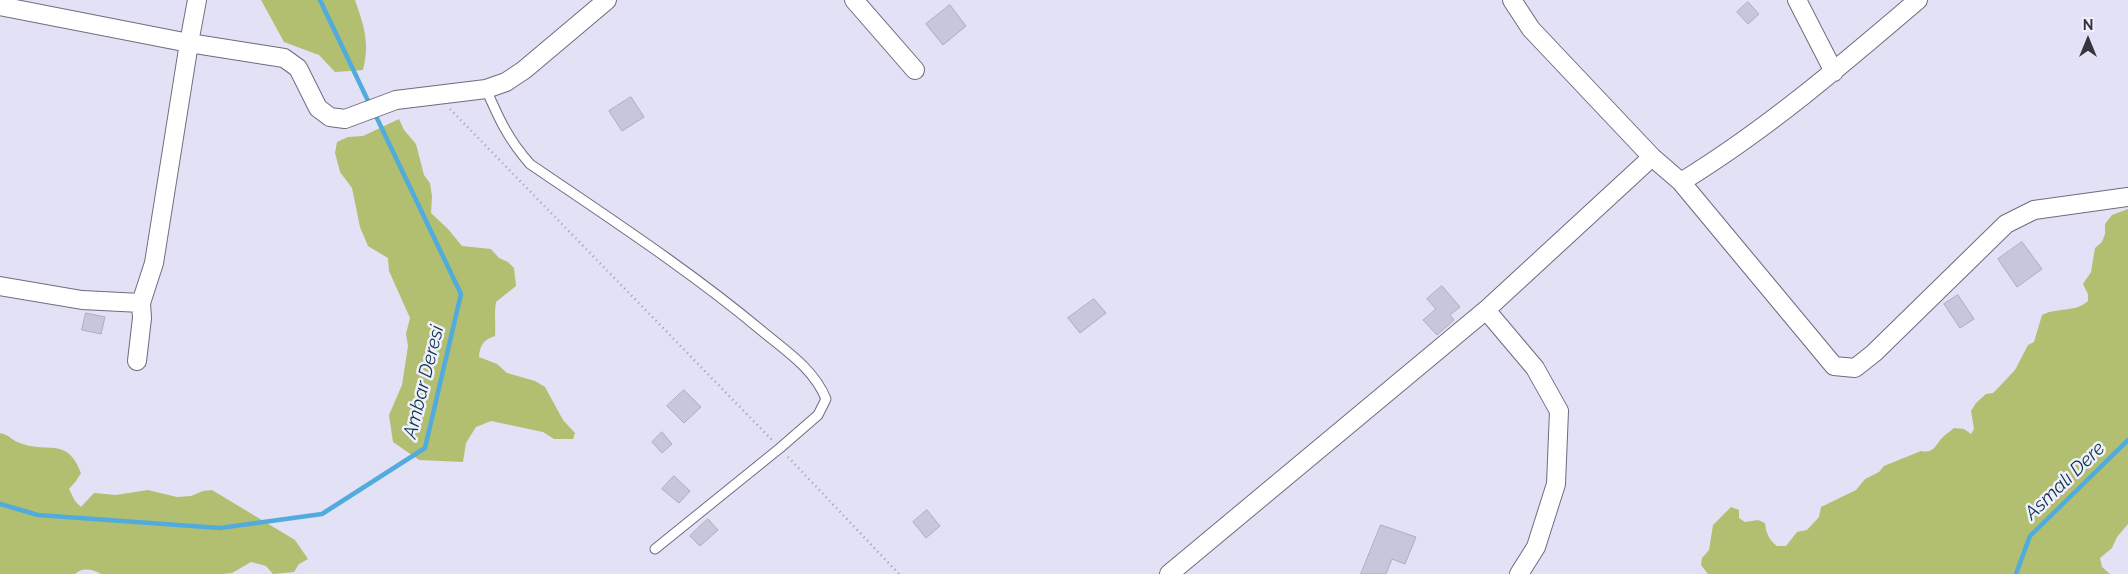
<!DOCTYPE html>
<meta charset="utf-8">
<style>
body{margin:0}
#map{position:relative;width:2128px;height:574px;overflow:hidden;background:#e3e1f6;font-family:Raleway,sans-serif}
canvas{display:block}
.north{position:absolute;left:2063px;top:15px;width:50px;height:50px;-webkit-text-stroke:4px #f0effc;paint-order:stroke;rotate:0deg;font-size:14px;font-weight:700;line-height:20px;text-align:center;color:#36353d}
.north::after{content:'';display:block;margin:auto;width:18px;height:22px;background:#36353d;clip-path:polygon(50% 0,100% 100%,50% 72%,0 100%)}
</style>
<div id="map">
<canvas width="2128" height="574"></canvas>
<div class="north">N</div>
</div>
<script>
const ctx = document.querySelector('canvas').getContext('2d');
ctx.lineJoin = 'round';
function fill(path, color) { ctx.fillStyle = color; ctx.fill(path, 'evenodd'); }
function trace(path, color, width, dash) { ctx.strokeStyle = color; ctx.lineWidth = width; ctx.lineCap = dash ? 'butt' : 'round'; ctx.setLineDash(dash || []); ctx.stroke(path); }
function write(font, color, halo, rows, align = 'center') {
  ctx.font = font + ' Raleway,sans-serif'; ctx.lineWidth = 5; ctx.setLineDash([]); ctx.textBaseline = 'middle'; ctx.strokeStyle = halo; ctx.fillStyle = color; for (const [text, x, y, turn = 0] of rows) {
    ctx.save(); ctx.translate(x, y); ctx.rotate((+turn || 0) * Math.PI / 180); ctx.textAlign = isNaN(turn) ? turn : align; if (halo) ctx.strokeText(text, 0, 0); ctx.fillText(text, 0, 0); ctx.restore();
  }
}
const green = new Path2D(`
 M261,0h94c9,26 15,43 8,70l-28,2 -16,-17 -35,-13z
 M399,119l5,11 12,14 8,31 6,8 2,13 -1,17 17,16 14,17 29,3 8,9 9,4 6,6 2,18 -20,16c-2,12 0,22 -1,34 -12,4 -15,9 -16,21l18,7 10,9 28,8 10,6 18,33 12,13 -2,6h-19l-11,-7 -52,-11 -15,6 -10,16 -3,19 -44,-2 -26,-18 -4,-27 13,-30 6,-39 -2,-12 4,-16 -21,-47 -1,-13 -20,-12 -8,-19 -8,-39 -12,-16 -5,-19 2,-11 11,-5 15,-1z
 M2128,209v315l-11,13 -5,11 -12,10 2,9 8,7h-402l-7,-9 1,-7 7,-8 4,-25 18,-18 8,3v8l6,4 13,-2 7,3c1,10 4,17 12,23h9l11,-14 10,-2 12,-13 2,-10 35,-17 9,-11 14,-7 5,-6 37,-15c14,3 14,-7 23,-15 3,-3 7,-5 10,-8l10,1 7,5 3,-5 -3,-18 5,-8 10,-9 7,-1 6,-6 16,-17 13,-25 6,-3 8,-27c15,-8 33,-2 46,-14v-7l-5,-10 8,-12 4,-24 7,-6 3,-8v-10l7,-9z
 M0,433c12,3 12,8 20,10 28,11 47,-7 61,30l-5,8 -7,8 6,12 6,6 13,-14 22,2 32,-5 29,7 14,-1 12,-5 9,-1 83,50 13,19 -9,5 -5,8 -21,2 -7,-8 -15,-4 -19,11 -10,1h-121c-8,-5 -19,-7 -26,0h-75z`);
const stream = new Path2D(`
 M320,0l50,105
 M0,504l38,11 182,13 102,-14 103,-66 36,-154 -87,-182
 M2016,574l14,-38 98,-96`);
const building = new Path2D(`
 M1748,2l11,12 -11,10 -11,-12z
 M950,5l16,21 -23,19 -17,-21z
 M631,97l13,20 -22,14 -13,-20z
 M2022,242l20,27 -25,18 -19,-28z
 M1442,286l18,21 -10,8 4,5 -17,15 -14,-15 13,-11 -9,-10z
 M1958,295l16,24 -14,9 -16,-24z
 M1094,299l12,14 -26,20 -12,-15z
 M86,313l19,4 -4,17 -19,-4z
 M684,390l17,17 -17,16 -17,-17z
 M662,432l10,12 -10,9 -10,-11z
 M674,476l16,15 -11,12 -17,-14z
 M927,510l13,16 -14,12 -13,-16z
 M708,519l10,11 -18,16 -10,-10z
 M1381,525l35,12 -11,27 -13,-5 -6,15h-25z`);
const path = new Path2D(`
 M450,109l322,331
 M788,457l111,117`);
const service = new Path2D(`
 M486,89c13,30 22,50 44,75 79,54 159,106 232,167 24,20 52,38 64,68l-8,16 -38,33 -125,101`);
const minor = new Path2D(`
 M197,0l-8,43 95,15 14,10 20,40 12,9 15,2 51,-19 90,-11 20,-7 18,-12 83,-70
 M854,0l61,70
 M1512,0l19,29 121,128 29,25 153,184 21,2 19,-15 132,-129 28,-14 94,-13
 M1797,0l37,72
 M0,6l189,37 -35,220 -13,40 1,15 -5,43
 M1681,182c85,-52 161,-117 237,-182
 M0,286l82,14 59,3
 M1486,310l49,58 24,43 -3,73 -20,63 -17,27
 M1169,574l317,-264 166,-153`);
const waterNames = [
 ["Ambar Deresi",424,382,-76],
 ["Asmalı Dere",2065,481,-44]
];
fill(green, '#b2be70');
trace(stream, '#51abdd', 4.5);
fill(building, '#c8c6db');
trace(building, '#adabbf', 1);
trace(service, '#6e6c7e', 11);
trace(minor, '#6e6c7e', 20);
trace(path, '#9c9aaa', 2.5, [1, 4]);
trace(service, '#fff', 9);
trace(minor, '#fff', 18);
write('italic 19px', '#0c3449', '#f0effc', waterNames);
</script>
